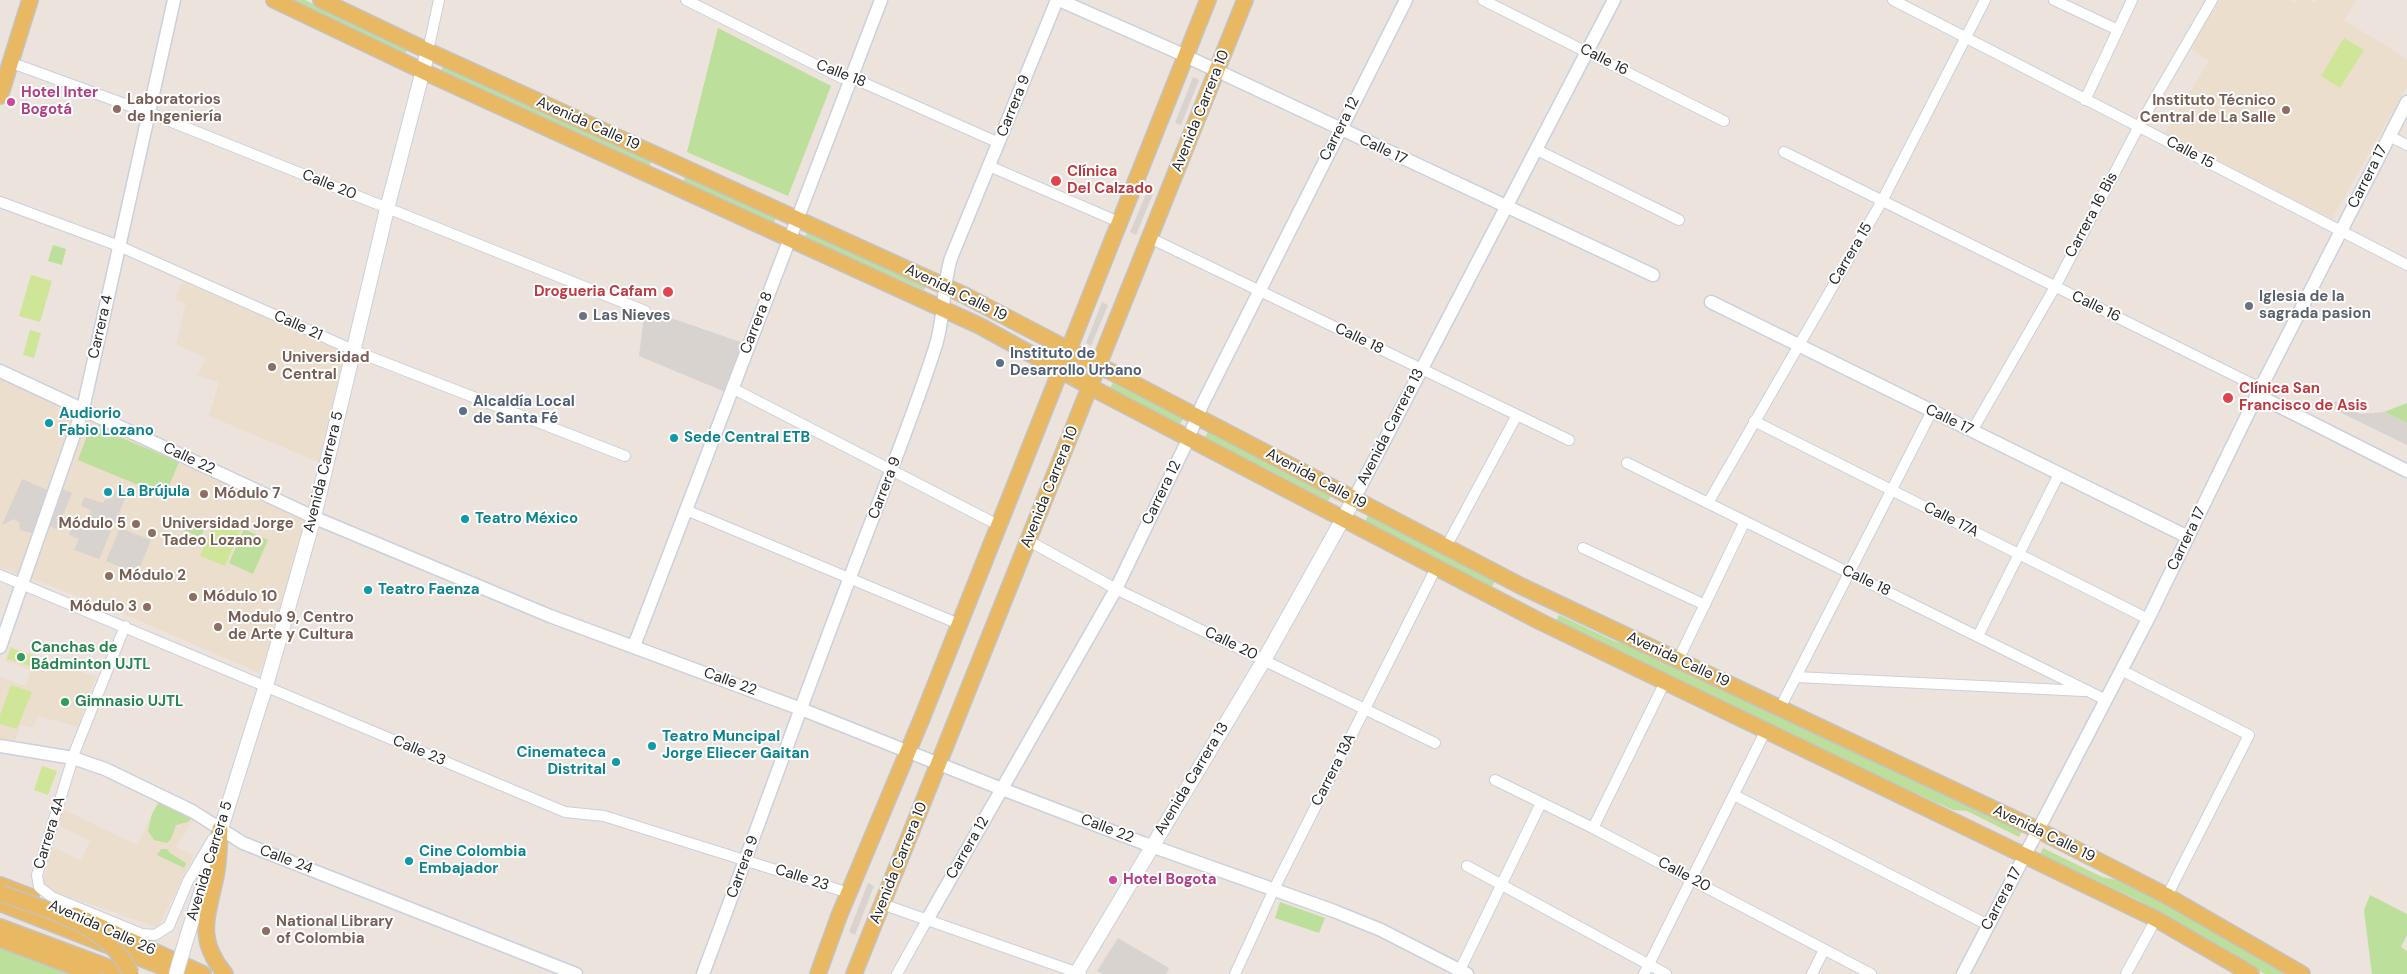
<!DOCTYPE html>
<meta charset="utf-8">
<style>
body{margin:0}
canvas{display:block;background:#ebe3dc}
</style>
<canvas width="2407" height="974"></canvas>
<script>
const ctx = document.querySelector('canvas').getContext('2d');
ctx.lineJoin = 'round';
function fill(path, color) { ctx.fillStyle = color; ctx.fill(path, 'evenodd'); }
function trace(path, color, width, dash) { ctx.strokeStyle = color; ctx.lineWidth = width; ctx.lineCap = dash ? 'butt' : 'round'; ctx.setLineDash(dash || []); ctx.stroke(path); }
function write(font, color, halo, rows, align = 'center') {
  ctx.font = font + ' "DM Sans",sans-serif'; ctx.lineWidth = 4; ctx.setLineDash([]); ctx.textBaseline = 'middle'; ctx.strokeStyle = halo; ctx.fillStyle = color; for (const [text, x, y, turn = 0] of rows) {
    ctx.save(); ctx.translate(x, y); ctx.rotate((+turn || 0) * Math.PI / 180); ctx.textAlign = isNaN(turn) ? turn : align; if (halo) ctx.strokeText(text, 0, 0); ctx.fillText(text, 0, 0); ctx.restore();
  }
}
const education = new Path2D(`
 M2220,0h70l6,3 2,-3h11l5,3 2,-3h41l-13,20 63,39v27l-75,133 -168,-85 45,-73 -20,-13z
 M182,281l164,72 -25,110 -112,-47 10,-34 -22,-6 9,-18 -30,-14 10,-41 -11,-3z
 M0,377l89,43 4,-1 215,100 -47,152 -4,1 -140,-61 -117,-44z
 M10,646l86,31 -18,50 -40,-11 -5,12 -12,-3 -7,17 -14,-3v-62l26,9 5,-16 -26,-9z
 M159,799l36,19 -19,29 18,8 -36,73 -116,-41 9,-41 30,15 9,-20 -32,-16 6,-15 73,35z`);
const green = new Path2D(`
 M285,0h20l102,50 -4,8z
 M718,28l113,58 -43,110 -101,-44z
 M443,66l209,94 -3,7 -209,-92z
 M686,175l91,41 -4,8 -91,-40z
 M809,229l118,54 -3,7 -119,-53z
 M53,245l13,4 -4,16 -14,-4z
 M1113,383l70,36 -3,5 -70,-36z
 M2407,403v20l-23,-11z
 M91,425l88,37 -14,34 -87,-36z
 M1208,432l124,62 -4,7 -123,-64z
 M1368,515l127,66 -4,7 -126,-66z
 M200,518l8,4 -6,12 -5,2 -13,-6 8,-3z
 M244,529l24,11 -15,34 -24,-11z
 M1559,615l55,26 30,9 378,181 -3,6 -52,-26 -14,-1 -62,-28 -335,-161z
 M160,800l32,17 -4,5 -12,3 -5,14 -4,4 -13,-3 -6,-9 4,-17z
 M2043,848l59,29 24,5 57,30 105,62h-23l-127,-74 -98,-46z
 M161,849h6l3,4 16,10 -2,5 -27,-13z
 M2370,895l37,19v21l-6,12 6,4v23h-35l-8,-64z
 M1280,902l45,16 -6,15 -44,-15z
 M0,942l83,32h-83z`);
const pitch = new Path2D(`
 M2344,38l20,12 -24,38 -19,-12z
 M31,275l21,6 -12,41 -21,-6z
 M30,330l11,3 -7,25 -11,-3z
 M216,517l25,11 -16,38 -25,-10z
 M11,648l23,8 -4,10 -23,-7z
 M11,685l21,7 -15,37 -17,-5v-9z
 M42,766l15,5 -9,24 -14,-5z`);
const plaza = new Path2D(`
 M1193,77l6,3 -18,45 -6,-2z
 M1147,192l6,2 -17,41 -6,-3z
 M1102,302l6,3 -17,41 -5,-3z
 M645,309l104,36 -19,49 -91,-38z
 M2335,401l25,13 24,-2 23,11v22l-76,-37z
 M22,479l28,12 -15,43 -15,-4 -1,-8 -5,-3 -12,6z
 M117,488l11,4 -29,67 -25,-9 5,-11 -10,-4 5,-12 11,4 6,-17 -10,-4 3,-9 19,6 2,-4 7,-1z
 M62,489l10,4 -15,36 -8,-3z
 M120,528l31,12 -14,34 -31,-13z
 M868,883l6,3 -19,49 -6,-3z
 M1118,938l51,30 -3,6h-63l-6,-3z`);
const minor = new Path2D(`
 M686,0l156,78 13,1 144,64
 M1483,0l241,121
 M1893,0l514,265
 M2054,0l64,30
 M428,51l11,-51
 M12,63l140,51 493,197
 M2085,100l47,-100
 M2389,136l18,9
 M1537,150l142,70
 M1784,152l476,236
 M989,166l130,56
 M0,202l119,44 241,107 265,103
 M1150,238l419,202
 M732,388l266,137
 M1754,421l394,198
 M1972,431l83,-144 84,-161 73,-126
 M1627,463l479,237
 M1708,503l174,-302 103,-201
 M686,510l273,114
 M1029,541l87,48 319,154
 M1446,547l71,-132
 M1583,548l122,57
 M0,575l565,237 39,4 245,77
 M125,626l-50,125 -38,124 2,12 13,10 90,37 13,1 14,-9 19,-45 25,-42
 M1978,636l81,-162
 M1678,660l67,-139
 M2121,670l128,65 -82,161
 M1796,677l288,14
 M1780,708l152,-297
 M1495,780l98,48 278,146
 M1734,795l254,130
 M1593,828l72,-146
 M1467,866l199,108
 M882,904l199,70
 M1460,970l81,-167
 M897,974l30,-54
 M1235,974l41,-89 160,-317
 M1644,974l122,-244
 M1812,974l12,-24
 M2126,974l30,-55`);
const tertiary = new Path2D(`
 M1059,0l118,52 476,223
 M1711,302l477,235
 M0,371l320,149 230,96 251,93 201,80 141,54 191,68 47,19 86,44
 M2257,395l150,76
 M1354,499l260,-499
 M634,646l247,-646
 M0,647l83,-238 91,-409
 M0,746l73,12 32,11 87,42 51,32 333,131
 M927,920l189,-331 69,-143 18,-43 203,-403
 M703,974c49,-131 96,-263 146,-394 29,-77 61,-154 86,-232 10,-30 7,-61 16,-90l106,-258
 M1963,974l185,-355 109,-224 150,-293`);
const secondary = new Path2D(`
 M186,940l81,-258 47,-165 73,-308 41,-158
 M1076,974l188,-314 90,-161`);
const primary = new Path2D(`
 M274,0l155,74 551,252 118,65 443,231 615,297 95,55
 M321,0l107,51 536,244 557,291 517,244 129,66 135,78
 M0,96l30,-96
 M220,829c-1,15 -1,31 -4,46 -8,41 -21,63 9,99
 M0,885l31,12
 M0,903l181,71
 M75,915l128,59
 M0,927l126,47
 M0,939l93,35
 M818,974l21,-58 83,-198 286,-718
 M854,974l391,-974`);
const secondaryBridge = new Path2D(`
 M176,974l10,-34`);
const primaryBridge = new Path2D(`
 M0,893c48,18 108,30 131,81`);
const markers = [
 [11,102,5,"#d1479c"],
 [117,109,5,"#8d6e63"],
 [2286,110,5,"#8d6e63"],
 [1056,181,6,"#e0444e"],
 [668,292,6,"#e0444e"],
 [2249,306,5,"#6b7280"],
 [583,316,5,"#6b7280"],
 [1000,363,5,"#5c6f8a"],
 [272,367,5,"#8d6e63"],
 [2228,398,6,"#e0444e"],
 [463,411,5,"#5c6f8a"],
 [49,423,5,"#0f9aa8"],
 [674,438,5,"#0f9aa8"],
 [108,492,5,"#0f9aa8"],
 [204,494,5,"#8d6e63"],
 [465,519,5,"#0f9aa8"],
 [136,524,5,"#8d6e63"],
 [152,533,5,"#8d6e63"],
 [109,576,5,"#8d6e63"],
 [368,590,5,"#0f9aa8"],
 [193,597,5,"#8d6e63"],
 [147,607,5,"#8d6e63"],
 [218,627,5,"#8d6e63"],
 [21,657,5,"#2e9e5b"],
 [65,702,5,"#2e9e5b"],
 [652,746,5,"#0f9aa8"],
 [616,762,5,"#0f9aa8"],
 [409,861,5,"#0f9aa8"],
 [1113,880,5,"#d1479c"],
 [266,931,5,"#8d6e63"]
];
const streetNames = [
 ["Calle 16",1604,60,27],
 ["Calle 18",841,74,21],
 ["Carrera 9",1014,106,-68],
 ["Avenida Carrera 10",1201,111,-68],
 ["Avenida Calle 19",588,124,24],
 ["Carrera 12",1340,129,-63],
 ["Calle 17",1383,150,25],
 ["Calle 15",2190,153,28],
 ["Carrera 17",2368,177,-63],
 ["Calle 20",329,185,22],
 ["Carrera 16 Bis",2092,215,-62],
 ["Carrera 15",1851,254,-59],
 ["Avenida Calle 19",956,293,26],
 ["Calle 16",2096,307,26],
 ["Carrera 8",757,323,-69],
 ["Calle 21",298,326,24],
 ["Carrera 4",101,327,-77],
 ["Calle 18",1359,339,26],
 ["Calle 17",1949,420,26],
 ["Avenida Carrera 13",1391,427,-63],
 ["Calle 22",189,459,25],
 ["Avenida Carrera 5",324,472,-76],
 ["Avenida Calle 19",1316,479,28],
 ["Avenida Carrera 10",1050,487,-68],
 ["Carrera 9",885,488,-69],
 ["Carrera 12",1162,493,-64],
 ["Calle 17A",1951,520,27],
 ["Carrera 17",2187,539,-64],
 ["Calle 18",1866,581,26],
 ["Calle 20",1231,644,26],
 ["Avenida Calle 19",1678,660,25],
 ["Calle 22",730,682,20],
 ["Calle 23",419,751,23],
 ["Carrera 13A",1334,770,-63],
 ["Avenida Carrera 13",1192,779,-59],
 ["Calle 22",1107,829,21],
 ["Carrera 4A",50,833,-73],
 ["Avenida Calle 19",2044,834,26],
 ["Carrera 12",968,848,-60],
 ["Calle 24",286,860,21],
 ["Avenida Carrera 5",210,861,-73],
 ["Avenida Carrera 10",899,863,-68],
 ["Carrera 9",743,867,-70],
 ["Calle 20",1684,875,28],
 ["Calle 23",802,878,18],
 ["Carrera 17",2002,899,-62],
 ["Avenida Calle 26",102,928,24]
];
const hotelNames = [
 ["Hotel Inter",21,93],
 ["Bogotá",21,110],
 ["Hotel Bogota",1123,880]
];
const educationNames = [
 ["Laboratorios",127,100],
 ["de Ingeniería",127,117],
 ["Instituto Técnico",2276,101,"right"],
 ["Central de La Salle",2276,118,"right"],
 ["Universidad",282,358],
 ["Central",282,375],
 ["Módulo 7",214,494],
 ["Módulo 5",126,524,"right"],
 ["Universidad Jorge",162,524],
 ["Tadeo Lozano",162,541],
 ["Módulo 2",119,576],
 ["Módulo 10",203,597],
 ["Módulo 3",137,607,"right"],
 ["Modulo 9, Centro",228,618],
 ["de Arte y Cultura",228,635],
 ["National Library",276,922],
 ["of Colombia",276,939]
];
const healthNames = [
 ["Clínica",1067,172],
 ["Del Calzado",1067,189],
 ["Drogueria Cafam",657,292,"right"],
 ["Clínica San",2239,389],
 ["Francisco de Asis",2239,406]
];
const worshipNames = [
 ["Iglesia de la",2259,297],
 ["sagrada pasion",2259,314],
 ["Las Nieves",593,316]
];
const serviceNames = [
 ["Instituto de",1010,354],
 ["Desarrollo Urbano",1010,371],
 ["Alcaldía Local",473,402],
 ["de Santa Fé",473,419]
];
const cultureNames = [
 ["Audiorio",59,414],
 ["Fabio Lozano",59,431],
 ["Sede Central ETB",684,438],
 ["La Brújula",118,492],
 ["Teatro México",475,519],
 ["Teatro Faenza",378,590],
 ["Teatro Muncipal",662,737],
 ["Jorge Eliecer Gaitan",662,754],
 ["Cinemateca",606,753,"right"],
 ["Distrital",606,770,"right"],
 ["Cine Colombia",419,852],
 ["Embajador",419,869]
];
const leisureNames = [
 ["Canchas de",31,648],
 ["Bádminton UJTL",31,665],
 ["Gimnasio UJTL",75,702]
];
fill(education, '#ecdecd');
fill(green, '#bcdf9b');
fill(pitch, '#cfe698');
fill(plaza, '#d8d3cf');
trace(minor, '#cbd0db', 12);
trace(tertiary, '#cbd0db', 15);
trace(secondary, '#cbd0db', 16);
trace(primary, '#c3c3c3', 18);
trace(minor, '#fff', 10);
trace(tertiary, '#fff', 12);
trace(secondary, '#fff', 14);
trace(primary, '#e9b863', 15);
trace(secondaryBridge, '#cbd0db', 16, []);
trace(primaryBridge, '#c3c3c3', 18, []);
trace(secondaryBridge, '#fff', 14);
trace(primaryBridge, '#e9b863', 15);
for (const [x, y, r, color] of markers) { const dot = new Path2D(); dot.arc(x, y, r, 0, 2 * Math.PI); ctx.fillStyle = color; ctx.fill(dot); trace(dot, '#fff', 2); }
write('15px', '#2a2a2a', '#fff', streetNames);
write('bold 15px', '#b23c85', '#fff', hotelNames, 'left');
write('bold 15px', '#785e54', '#fff', educationNames, 'left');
write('bold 15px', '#be3a42', '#fff', healthNames, 'left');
write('bold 15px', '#5b616d', '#fff', worshipNames, 'left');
write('bold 15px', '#4e5e75', '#fff', serviceNames, 'left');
write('bold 15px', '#0d838f', '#fff', cultureNames, 'left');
write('bold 15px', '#27864d', '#fff', leisureNames, 'left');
</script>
